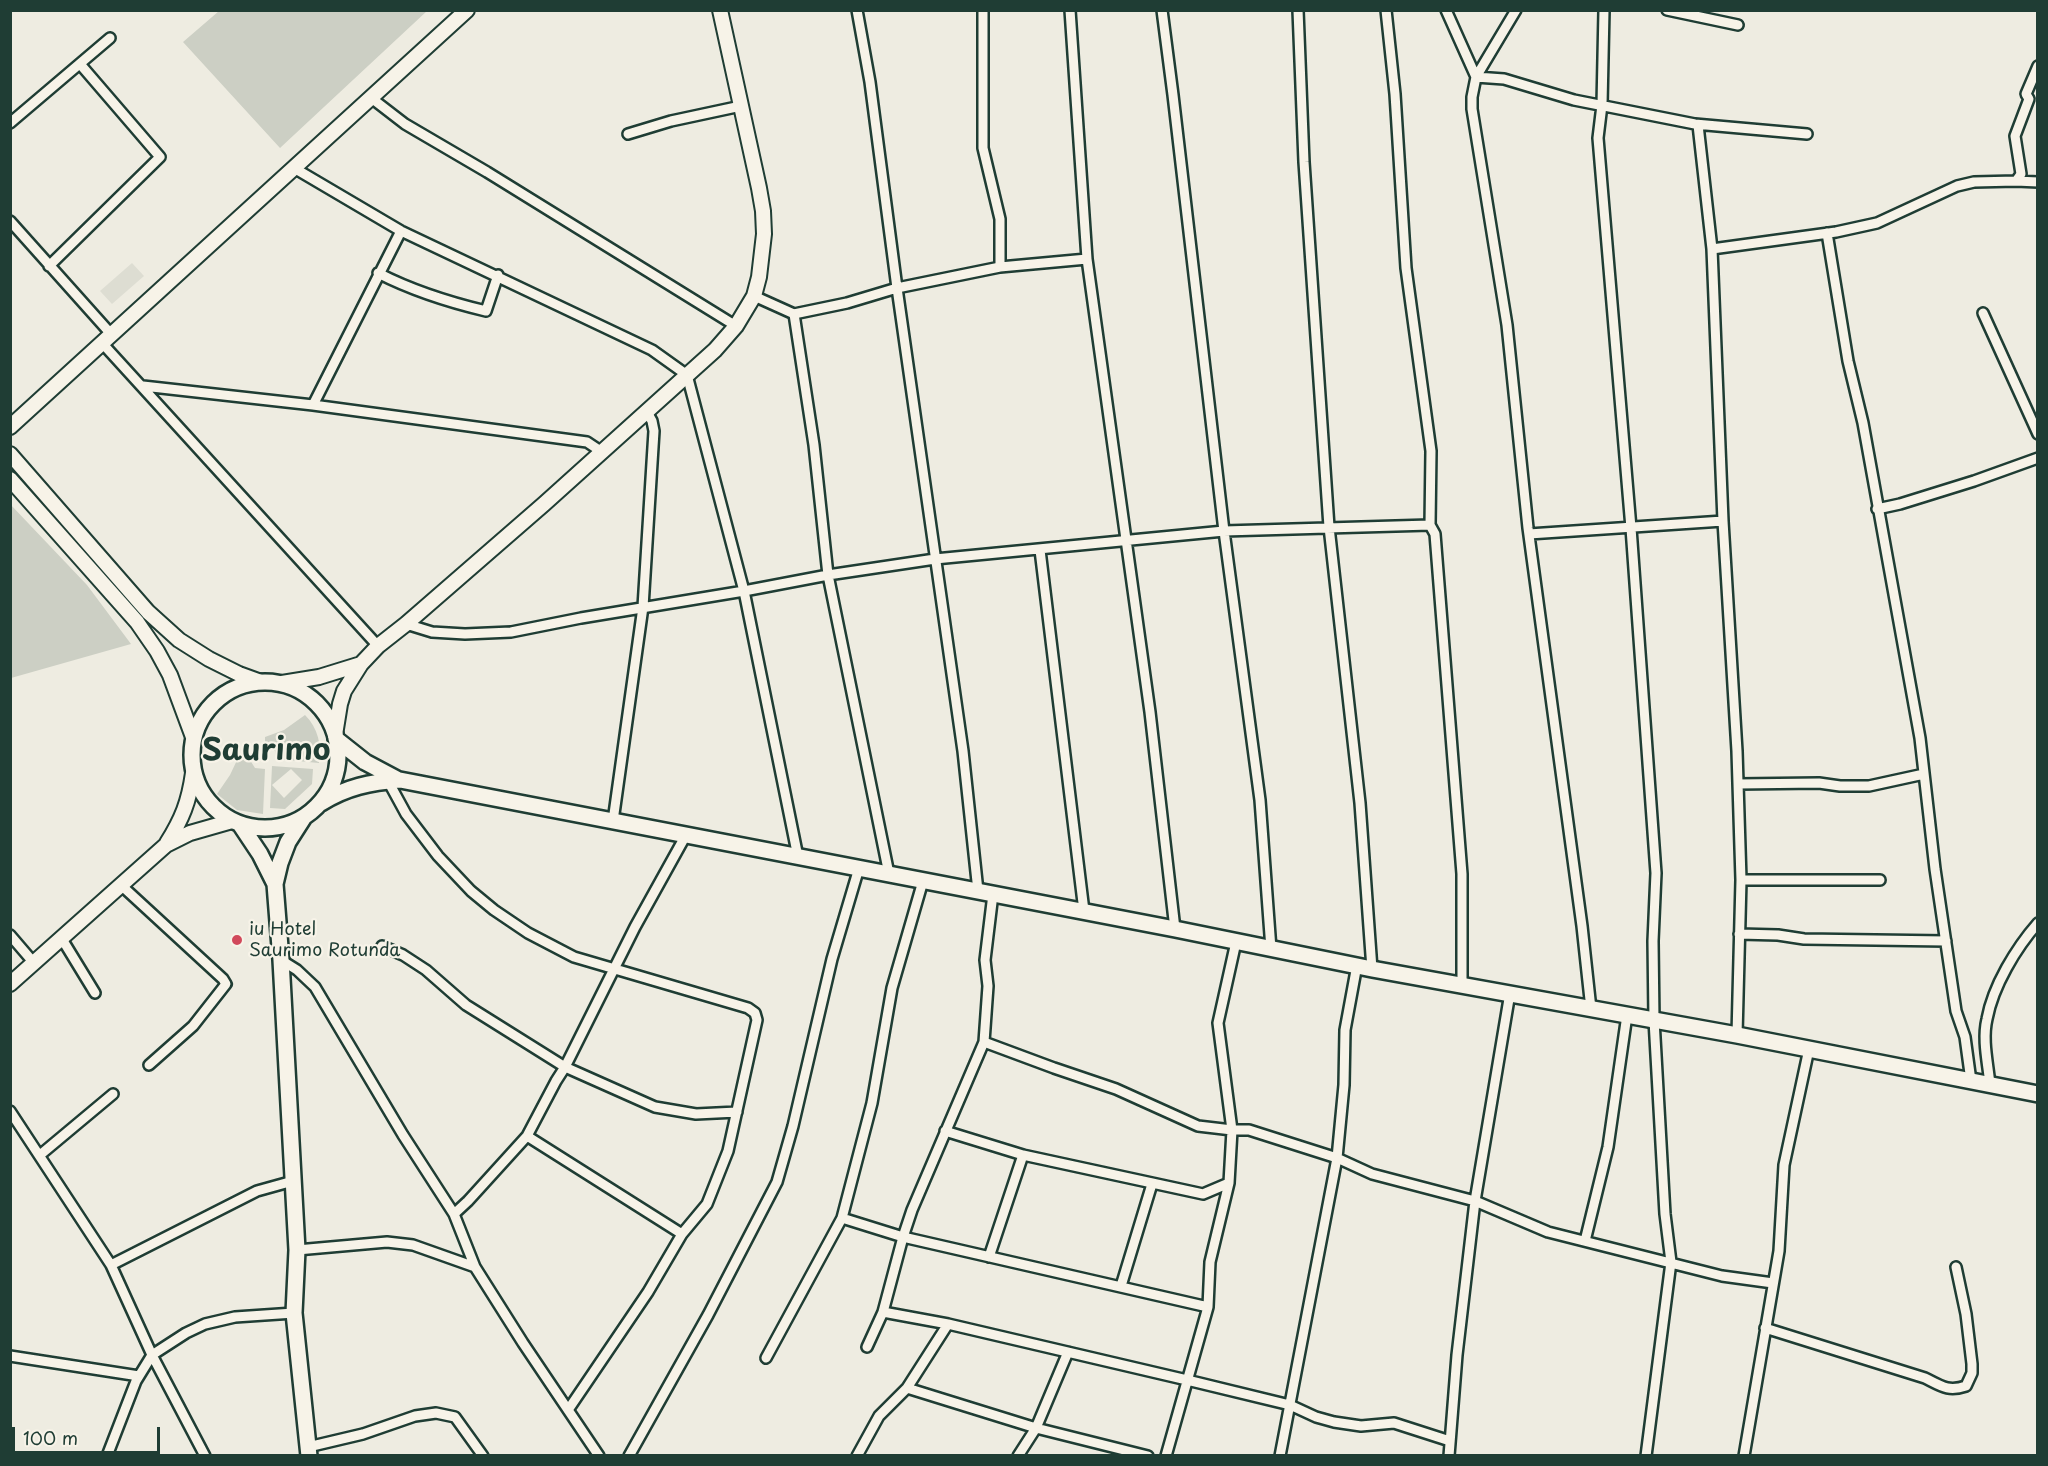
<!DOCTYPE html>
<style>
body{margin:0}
#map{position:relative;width:2048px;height:1466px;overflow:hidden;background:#eeece1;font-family:"Playpen Sans",sans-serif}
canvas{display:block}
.frame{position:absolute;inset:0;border:12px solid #1f3d34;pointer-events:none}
.scale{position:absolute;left:12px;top:1427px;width:148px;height:27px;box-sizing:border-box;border:3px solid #1f3d34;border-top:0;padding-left:8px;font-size:18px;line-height:21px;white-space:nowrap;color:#1f3d34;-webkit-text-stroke:4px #f7f3e8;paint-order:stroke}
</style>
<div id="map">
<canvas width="2048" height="1466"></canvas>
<div class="frame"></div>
<div class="scale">100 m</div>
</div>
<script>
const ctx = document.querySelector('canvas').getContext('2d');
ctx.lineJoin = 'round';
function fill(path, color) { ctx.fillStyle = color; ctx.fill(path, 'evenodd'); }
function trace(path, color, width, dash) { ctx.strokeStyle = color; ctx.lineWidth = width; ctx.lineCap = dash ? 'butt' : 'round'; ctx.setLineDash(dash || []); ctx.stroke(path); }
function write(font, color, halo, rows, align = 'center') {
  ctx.font = font + ' "Playpen Sans",sans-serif'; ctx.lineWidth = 4.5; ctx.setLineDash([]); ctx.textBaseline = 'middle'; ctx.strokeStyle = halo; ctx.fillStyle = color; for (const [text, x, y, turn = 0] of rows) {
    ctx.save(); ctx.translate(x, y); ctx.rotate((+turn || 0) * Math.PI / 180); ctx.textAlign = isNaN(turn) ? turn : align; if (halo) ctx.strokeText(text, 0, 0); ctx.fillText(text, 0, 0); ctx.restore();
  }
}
const built = new Path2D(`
 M132,263l12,13 -32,28 -12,-13z`);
const green = new Path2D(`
 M219,11v-1l208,1 -147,137 -97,-106z
 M10,504l77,81 44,59 -120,34z
 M305,715c13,13 17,30 14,48l-43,-4 -1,-8 -10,-9v-5l19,-7z
 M239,756l9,1 7,11 10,1 -2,45 -26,-4 -20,-16 13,-19z
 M272,766l41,3 -1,15 -27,25 -15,-1zM291,769l11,11 -18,18 -12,-13z`);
const street = new Path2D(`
 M857,10l13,72 27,206 66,463 15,140
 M983,10v138l17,71v48
 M1070,10l17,249 63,453 25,217
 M1162,10l11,85 51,436 36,269 11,149
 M1298,10l6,152 25,365 31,276 12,166
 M1386,10l9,84 11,174 25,183 -1,74 5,9 27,340v110
 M1446,10l30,67 28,2 70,21 121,24 112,10
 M1516,10l-40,67 -4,20v12l35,216 21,203 54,398 9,83
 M1604,10l-2,95 -4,33 33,390 25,345 -3,68 1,79 11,194 6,48 -25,194
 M1667,10l71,15
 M370,97l35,27 82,48 249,154
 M10,123l100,-85
 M1698,125l14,124 11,272 14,230 4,129 -4,155
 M628,134l43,-13 70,-15
 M294,168l107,63 251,119 35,25 57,216 54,266
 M2016,181l22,1
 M10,221l101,113
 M1827,233l21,128 15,62 57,315 15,131 21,142 9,26 6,44
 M1712,249l124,-17 41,-9 80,-37 17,-4 42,-1 5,-7 -6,-38 14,-37 -3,-5 12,-28
 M49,266l111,-109 -80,-93
 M378,273c35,18 70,29 108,38l12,-36
 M754,296l40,18 53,-11 50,-15 103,-21 87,-8
 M1983,313l55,121
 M794,314l20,131 14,130 61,299
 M102,343l276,303
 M143,386l170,19 274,37 15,10
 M313,405l88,-174
 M1877,509l23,-5 74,-23 64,-23
 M1529,534l194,-13
 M1040,550l44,361
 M406,624l26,8 33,2 46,-2 70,-14 163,-27 84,-16 107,-16 289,-28 206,-6
 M388,781l18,33 32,42 33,35 23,19 34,23 46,24 174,51 7,5 2,7 -29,131 -21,53 -25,30 -34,58 -80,118
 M1738,784l81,-1 21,3h29l55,-12
 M613,821l30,-214 11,-176 -2,-10 -5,-9
 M1741,880h139
 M923,881l-31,107 -20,115 -30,115 61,19 305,70
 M122,886l101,93 3,5 -33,42 -44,39
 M993,894l-8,66 3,26 -4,56 -72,168 -9,27 -20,75 65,12 239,56 103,25 26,12 18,5 27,4 33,-3 56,18
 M1739,934l39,1 26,4 142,2
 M10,935l24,28
 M62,939l33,54
 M1236,942l-18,81 14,107h17l88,28 35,16 103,27 73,31 174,44 51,7
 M382,946l21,9 23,15 40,35 99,62 90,40 41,7 41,-2
 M281,960l16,10 18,17 88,148 51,79 21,53 48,76 76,113
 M984,1042l70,26 62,21 82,37 34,4 -3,53 -19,79 -2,45 -42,149
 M1990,1085c-2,-22 -8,-45 -3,-66 6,-33 29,-71 51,-96
 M10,1111l101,154 41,90 53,101
 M945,1131l78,24 180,39 26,-11
 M527,1136l155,98
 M40,1155l73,-61
 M454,1214l14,-13 59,-65 29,-55 9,-14 70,-140 51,-92
 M1585,1241l23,-94 19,-132
 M297,1250l90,-8 26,3 62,22
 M989,1257l34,-102
 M111,1265l146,-74 36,-10
 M1121,1286l31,-102
 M1765,1328l160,50c16,8 23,14 41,8l6,-13v-9l-6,-50 -10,-47
 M867,1347l16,-35
 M10,1356l129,20
 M766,1358l76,-140
 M907,1388l129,40 112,28
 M308,1447l55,-13 52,-18 21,-3 19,4 28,39
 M107,1456l29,-75 16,-26 34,-22 19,-9 30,-7 59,-4
 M629,1456l79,-141 69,-133 16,-56 39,-167 27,-91
 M857,1456l22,-40 28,-28 41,-64
 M1018,1456l18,-28 32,-76
 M1280,1456l57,-298 7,-73 1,-55 12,-65
 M1449,1456l8,-101 18,-154 35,-208
 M1744,1456l35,-205 5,-86 25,-116`);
const secondary = new Path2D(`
 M10,427l457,-417
 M10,454l138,158 31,28 30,19 30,15 22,8
 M10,479l127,143 20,29 13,24 23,62
 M282,683l37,-6 42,-13
 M335,735l5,-31 4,-13 17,-27 17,-18 28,-22 138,-120 171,-154 21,-24 18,-30 5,-19 5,-43 -1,-23 -4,-23 -39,-178
 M167,843c15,-24 22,-41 26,-70
 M10,984l156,-139 24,-12 42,-12`);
const primary = new Path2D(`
 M192 755a73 73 0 1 1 146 0a73 73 0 1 1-146 0Z
 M336,739l29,23 32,17
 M321,803c25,-16 50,-21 79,-23l775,149 197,40 365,66 301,59
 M304,817l-16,25 -8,21 -5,21 6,76 16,290 -3,63 15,143
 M240,824l20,30 15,30`);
const markers = [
 [237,940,6,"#d1495b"]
];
const poiNames = [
 ["iu Hotel",249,930],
 ["Saurimo Rotunda",249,951]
];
const townNames = [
 ["Saurimo",266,752]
];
fill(built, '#ddddd2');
fill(green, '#cccfc4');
trace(street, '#1f3d34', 14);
trace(secondary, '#1f3d34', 18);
trace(primary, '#1f3d34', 20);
trace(street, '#f7f3e8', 9);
trace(secondary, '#f7f3e8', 14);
trace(primary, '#f7f3e8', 15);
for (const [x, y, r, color] of markers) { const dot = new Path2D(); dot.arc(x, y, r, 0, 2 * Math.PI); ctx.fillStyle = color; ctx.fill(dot); trace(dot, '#f7f3e8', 2); }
write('18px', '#1f3d34', '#f7f3e8', poiNames, 'left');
write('bold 30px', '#1f3d34', '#f7f3e8', townNames);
</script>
